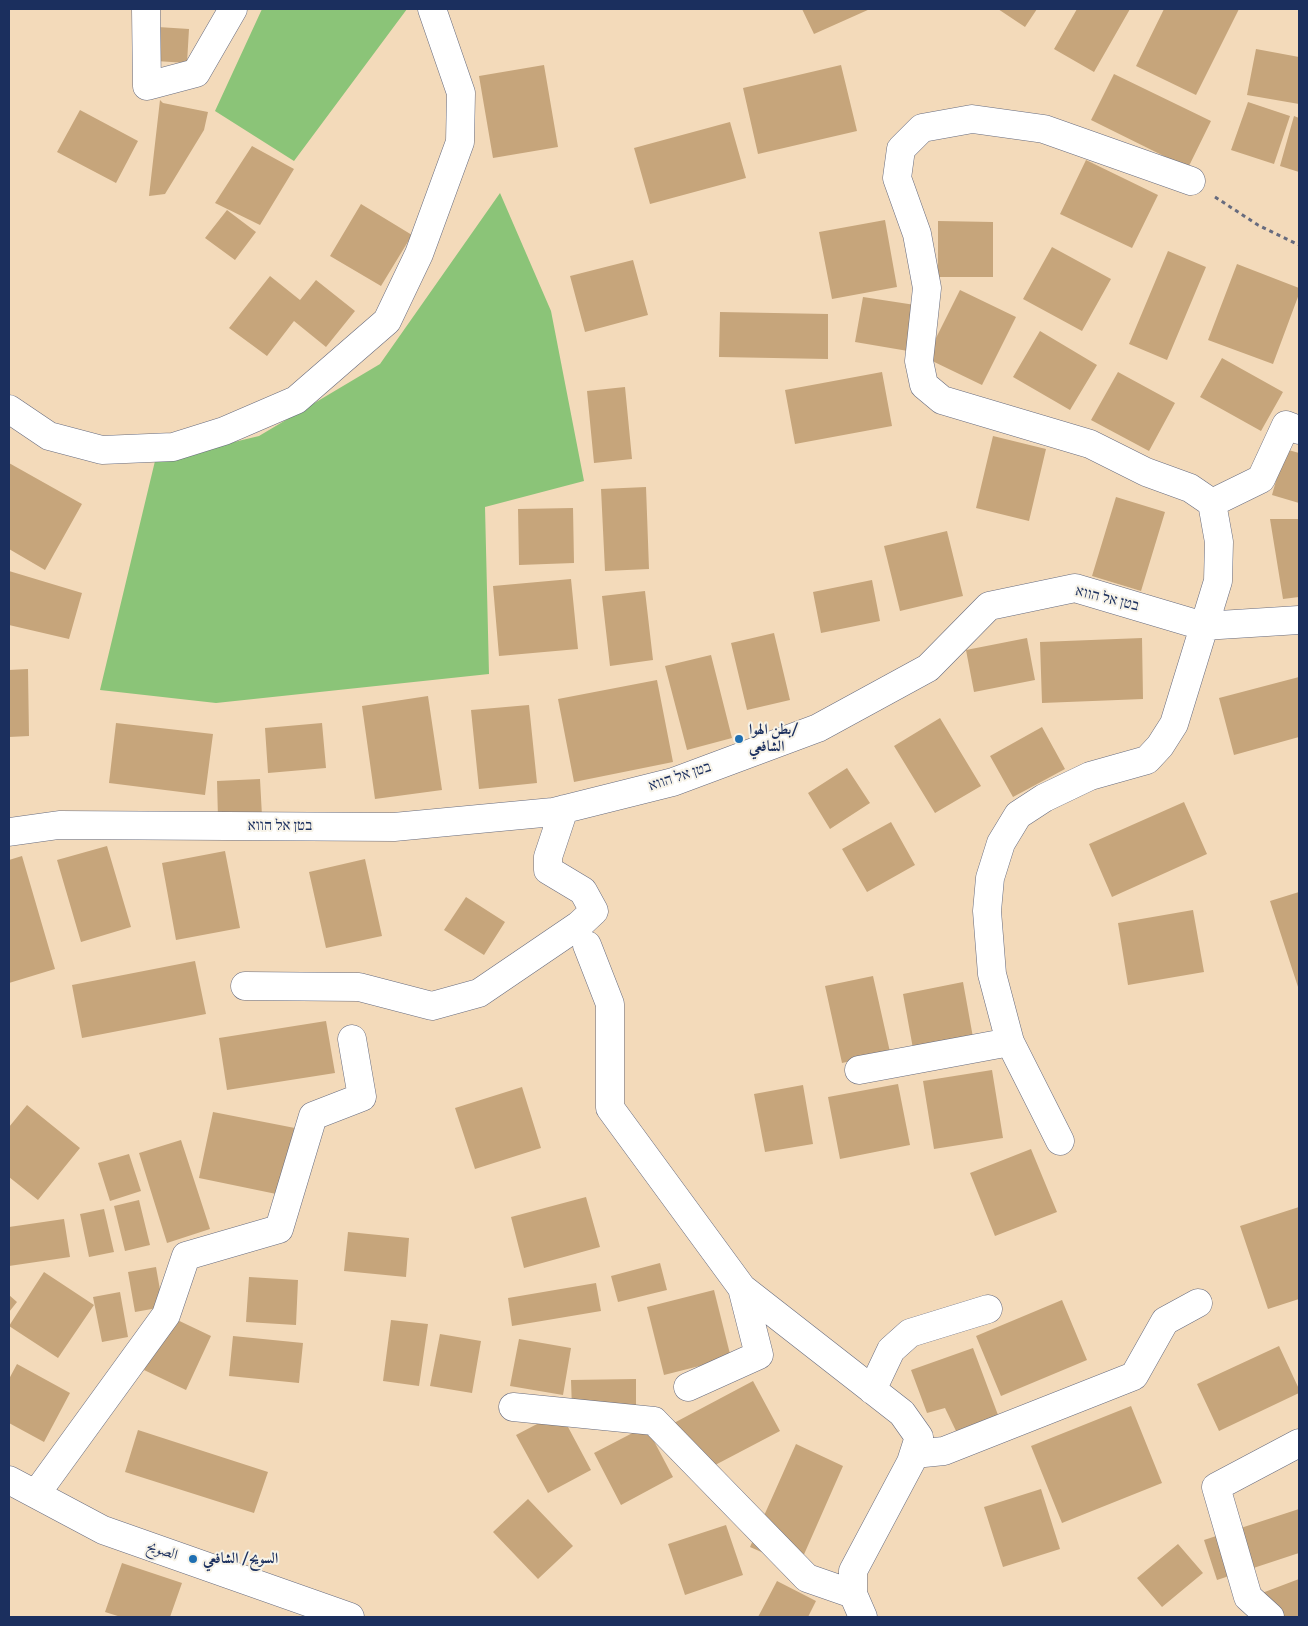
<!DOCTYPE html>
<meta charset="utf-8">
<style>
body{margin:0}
#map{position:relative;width:1308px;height:1626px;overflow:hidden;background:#f3daba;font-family:"Gentium Book Plus",serif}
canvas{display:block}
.frame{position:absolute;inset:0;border:10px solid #1b2f5e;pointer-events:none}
</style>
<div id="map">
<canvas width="1308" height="1626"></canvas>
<div class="frame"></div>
</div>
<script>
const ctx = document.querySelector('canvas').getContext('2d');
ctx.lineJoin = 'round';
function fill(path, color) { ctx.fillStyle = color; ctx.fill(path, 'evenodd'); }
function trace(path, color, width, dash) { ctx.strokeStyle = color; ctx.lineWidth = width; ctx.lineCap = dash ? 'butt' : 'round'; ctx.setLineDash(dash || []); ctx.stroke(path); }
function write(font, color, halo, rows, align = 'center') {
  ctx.font = font + ' "Gentium Book Plus",Amiri,"Frank Ruhl Libre",serif'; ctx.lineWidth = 4; ctx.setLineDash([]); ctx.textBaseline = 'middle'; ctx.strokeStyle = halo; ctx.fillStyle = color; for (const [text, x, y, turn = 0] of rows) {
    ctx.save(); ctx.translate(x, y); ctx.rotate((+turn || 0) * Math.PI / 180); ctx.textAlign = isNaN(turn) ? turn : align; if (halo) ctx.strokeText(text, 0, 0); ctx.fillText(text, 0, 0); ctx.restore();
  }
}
const green = new Path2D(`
 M262,9h145l-113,152 -79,-50z
 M500,193l51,118 33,170 -99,26 4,167 -273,29 -116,-13 55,-229 104,-25 121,-72z`);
const building = new Path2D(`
 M802,9h68l-56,25z
 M998,9h39l-12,18z
 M1077,9h53l-36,63 -40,-23z
 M1164,9h75l-43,86 -60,-29z
 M158,27l31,2 -2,34 -31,-2z
 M1256,49l43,8v47l-52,-9z
 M544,65l14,82 -65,11 -14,-82z
 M841,65l16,66 -99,23 -15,-66z
 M1114,74l97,47 -23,47 -97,-48z
 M160,100l3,3 45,9 -4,18 -39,64 -16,2z
 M1248,102l42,14 -16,48 -43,-14z
 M80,110l58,31 -22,42 -59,-31z
 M1294,116l5,2v54l-19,-6z
 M730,122l16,56 -96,26 -16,-56z
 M252,146l42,23 -34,56 -45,-22z
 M1086,160l72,35 -26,53 -72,-34z
 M361,204l51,31 -31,51 -51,-30z
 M227,210l29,22 -21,28 -30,-22z
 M885,220l12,67 -65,12 -13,-67z
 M938,221l55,1v55h-55z
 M1052,247l59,32 -29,52 -59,-32z
 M1168,251l38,16 -39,93 -38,-16z
 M633,260l15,55 -63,17 -15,-56z
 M1237,264l62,24v6l-26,70 -65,-24z
 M270,276l30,24 16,-20 39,31 -29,36 -32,-26 -27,35 -38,-28z
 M960,290l56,27 -34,68 -56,-27z
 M863,297l52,8 -7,46 -53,-9z
 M720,312l108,2v45l-109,-2z
 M1040,331l57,34 -27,45 -57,-33z
 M1222,358l61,34 -22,39 -61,-34z
 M882,372l10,54 -97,18 -10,-54z
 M1118,372l57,31 -26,48 -58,-31z
 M625,387l7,72 -38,4 -7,-72z
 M993,436l53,13 -17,72 -53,-13z
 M1285,449l14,4v50l-27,-8z
 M9,463l73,41 -37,66 -36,-21z
 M646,487l3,82 -44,2 -4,-82z
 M1116,497l49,15 -24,79 -49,-15z
 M573,508l1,55 -55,2 -1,-56z
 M1270,519h29v78l-16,2z
 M947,531l16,65 -63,15 -16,-65z
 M9,571l73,22 -13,46 -60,-14z
 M571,579l7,70 -79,7 -6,-70z
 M872,580l8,41 -59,12 -8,-41z
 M645,591l8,69 -43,6 -8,-70z
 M774,633l16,67 -43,10 -16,-67z
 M1027,638l8,42 -61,12 -8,-42z
 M1142,638l1,61 -101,4 -2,-61z
 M711,655l21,83 -45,12 -22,-84z
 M28,669l1,67 -20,1v-67z
 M1299,677v60l-65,18 -15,-57z
 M657,680l16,82 -99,20 -16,-83z
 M428,696l14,94 -67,9 -13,-93z
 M529,705l8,78 -58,6 -8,-79z
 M940,718l41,68 -46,27 -41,-67z
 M116,723l97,11 -8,61 -96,-12z
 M322,723l4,45 -58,5 -3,-45z
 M1042,727l23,42 -52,28 -23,-41z
 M847,768l23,35 -40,26 -22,-36z
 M260,779l2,37 -44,2 -1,-37z
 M1184,802l23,52 -95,43 -23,-53z
 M891,822l24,43 -48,27 -25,-43z
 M107,846l24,81 -50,15 -24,-82z
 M225,851l15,77 -64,12 -14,-77z
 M22,856l33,113 -46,14v-123z
 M365,859l17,77 -56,12 -17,-76z
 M1299,892v98l-29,-89z
 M466,897l39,25 -21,33 -40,-25z
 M1193,910l11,62 -76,13 -10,-62z
 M195,961l11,53 -124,24 -10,-53z
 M873,976l17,76 -48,11 -17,-77z
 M963,982l11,61 -60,11 -11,-60z
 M326,1021l9,52 -108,17 -8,-52z
 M992,1070l11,68 -69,11 -11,-68z
 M898,1084l12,61 -70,14 -12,-62z
 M803,1085l10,59 -48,8 -11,-58z
 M522,1087l19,61 -66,21 -20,-61z
 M27,1105l53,43 -42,52 -29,-23v-50z
 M213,1112l87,17 -14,67 -87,-18z
 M181,1140l29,89 -43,14 -28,-90z
 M1031,1149l26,63 -62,24 -25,-63z
 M129,1154l12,37 -31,10 -12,-38z
 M586,1197l14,50 -76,21 -13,-51z
 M139,1200l11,45 -25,6 -11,-45z
 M1299,1207v92l-31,10 -28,-83z
 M104,1209l10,43 -25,5 -9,-43z
 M64,1219l6,38 -61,9v-39z
 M348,1232l61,6 -3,39 -62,-6z
 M660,1263l7,27 -49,12 -7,-26z
 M156,1267l7,40 -28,5 -7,-40z
 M44,1272l50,33 -36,53 -49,-32z
 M249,1277l49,3 -2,45 -50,-3z
 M596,1283l5,28 -89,15 -4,-28z
 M714,1290l17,68 -67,17 -17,-68z
 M120,1292l8,45 -26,5 -9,-45z
 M9,1295l8,7 -8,10z
 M1062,1300l25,60 -86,36 -25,-60z
 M169,1316l42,20 -25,54 -42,-20z
 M391,1320l37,4 -9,62 -36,-5z
 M440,1334l41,7 -9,52 -42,-7z
 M233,1336l70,7 -4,40 -70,-7z
 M519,1339l52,9 -8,47 -53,-9z
 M1279,1346l20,43v4l-80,38 -22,-47z
 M973,1348l25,67 -42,16 -11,-23 -18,5 -16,-43z
 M17,1364l53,29 -26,49 -35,-19v-44z
 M636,1379v29l-64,1 -1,-29z
 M753,1381l27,50 -82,43 -26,-50z
 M1131,1406l31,77 -100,40 -31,-77z
 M560,1412l31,58 -43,23 -32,-58z
 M646,1426l27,51 -52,28 -27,-52z
 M138,1430l130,42 -14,41 -129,-41z
 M796,1444l47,22 -45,102 -48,-21z
 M1041,1489l19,60 -57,18 -19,-60z
 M528,1499l45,47 -35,33 -45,-47z
 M1299,1509v44l-82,27 -13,-40z
 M726,1525l17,50 -58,20 -17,-51z
 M1178,1544l25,29 -41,34 -25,-29z
 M122,1563l60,20 -12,34h-49l-16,-5z
 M1299,1579v38h-28l-9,-24z
 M777,1581l39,20 -8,16h-50z`);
const path = new Path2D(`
 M1215,197l43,28 41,20`);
const minor = new Path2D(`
 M146,9l1,77 49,-13 37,-64
 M9,409l40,27 53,14 71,-3 51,-16 72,-31 91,-79 32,-67 41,-112 1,-49 -29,-84
 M1212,503l49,-24 25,-54 13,5
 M9,832l50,-7 335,2 159,-15 120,-30 145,-54 110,-60 61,-62 86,-18 128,38 96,-6
 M587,945l23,59v104l132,180 160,125 17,24 -8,25 -58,109v23l10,23
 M245,986l114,1 73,19 47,-13 100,-68 15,-14 -11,-20 -35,-21v-13l16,-48
 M859,1070l151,-28
 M1060,1141l-50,-99 -18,-68 -5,-63 3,-33 11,-35 17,-28 26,-17 46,-22 57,-16 13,-14 14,-22 44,-143 1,-39 -7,-39 -22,-15 -44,-16 -56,-28 -148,-44 -18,-15 -5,-24 8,-73 -10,-54 -20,-56 4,-29 21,-21 50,-9 72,10 147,52
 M688,1387l71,-32 -17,-67
 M872,1390l19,-40 19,-17 78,-24
 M513,1407l141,14 153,157 46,16
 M914,1454l30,-3 190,-75 31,-55 33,-18
 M9,1480l94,50 247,87
 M36,1494l130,-179 20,-59 93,-27 34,-113 49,-19 -10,-58
 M1270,1617l-22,-20 -32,-110 83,-44`);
const markers = [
 [739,739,5,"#1f6fb2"],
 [193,1559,5,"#1f6fb2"]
];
const streetNames = [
 ["בטן אל הווא",1107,599,14],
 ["בטן אל הווא",680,777,-18],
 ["בטן אל הווא",280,826],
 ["الصويح",162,1551,19]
];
const poiNames = [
 ["بطن الهوا/",749,730],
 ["الشافعي",749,747],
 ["السويح/ الشافعي",203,1559]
];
fill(green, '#8bc478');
fill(building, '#c6a57b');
trace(minor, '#676b7e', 29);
trace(path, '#676b7e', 3, [4, 4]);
trace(minor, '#fff', 28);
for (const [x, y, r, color] of markers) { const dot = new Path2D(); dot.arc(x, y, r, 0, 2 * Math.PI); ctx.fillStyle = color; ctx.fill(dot); trace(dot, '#f7f3e8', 2); }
write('15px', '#1b2f5e', '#f7f3e8', streetNames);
write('bold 15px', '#1b2f5e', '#f7f3e8', poiNames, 'left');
</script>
